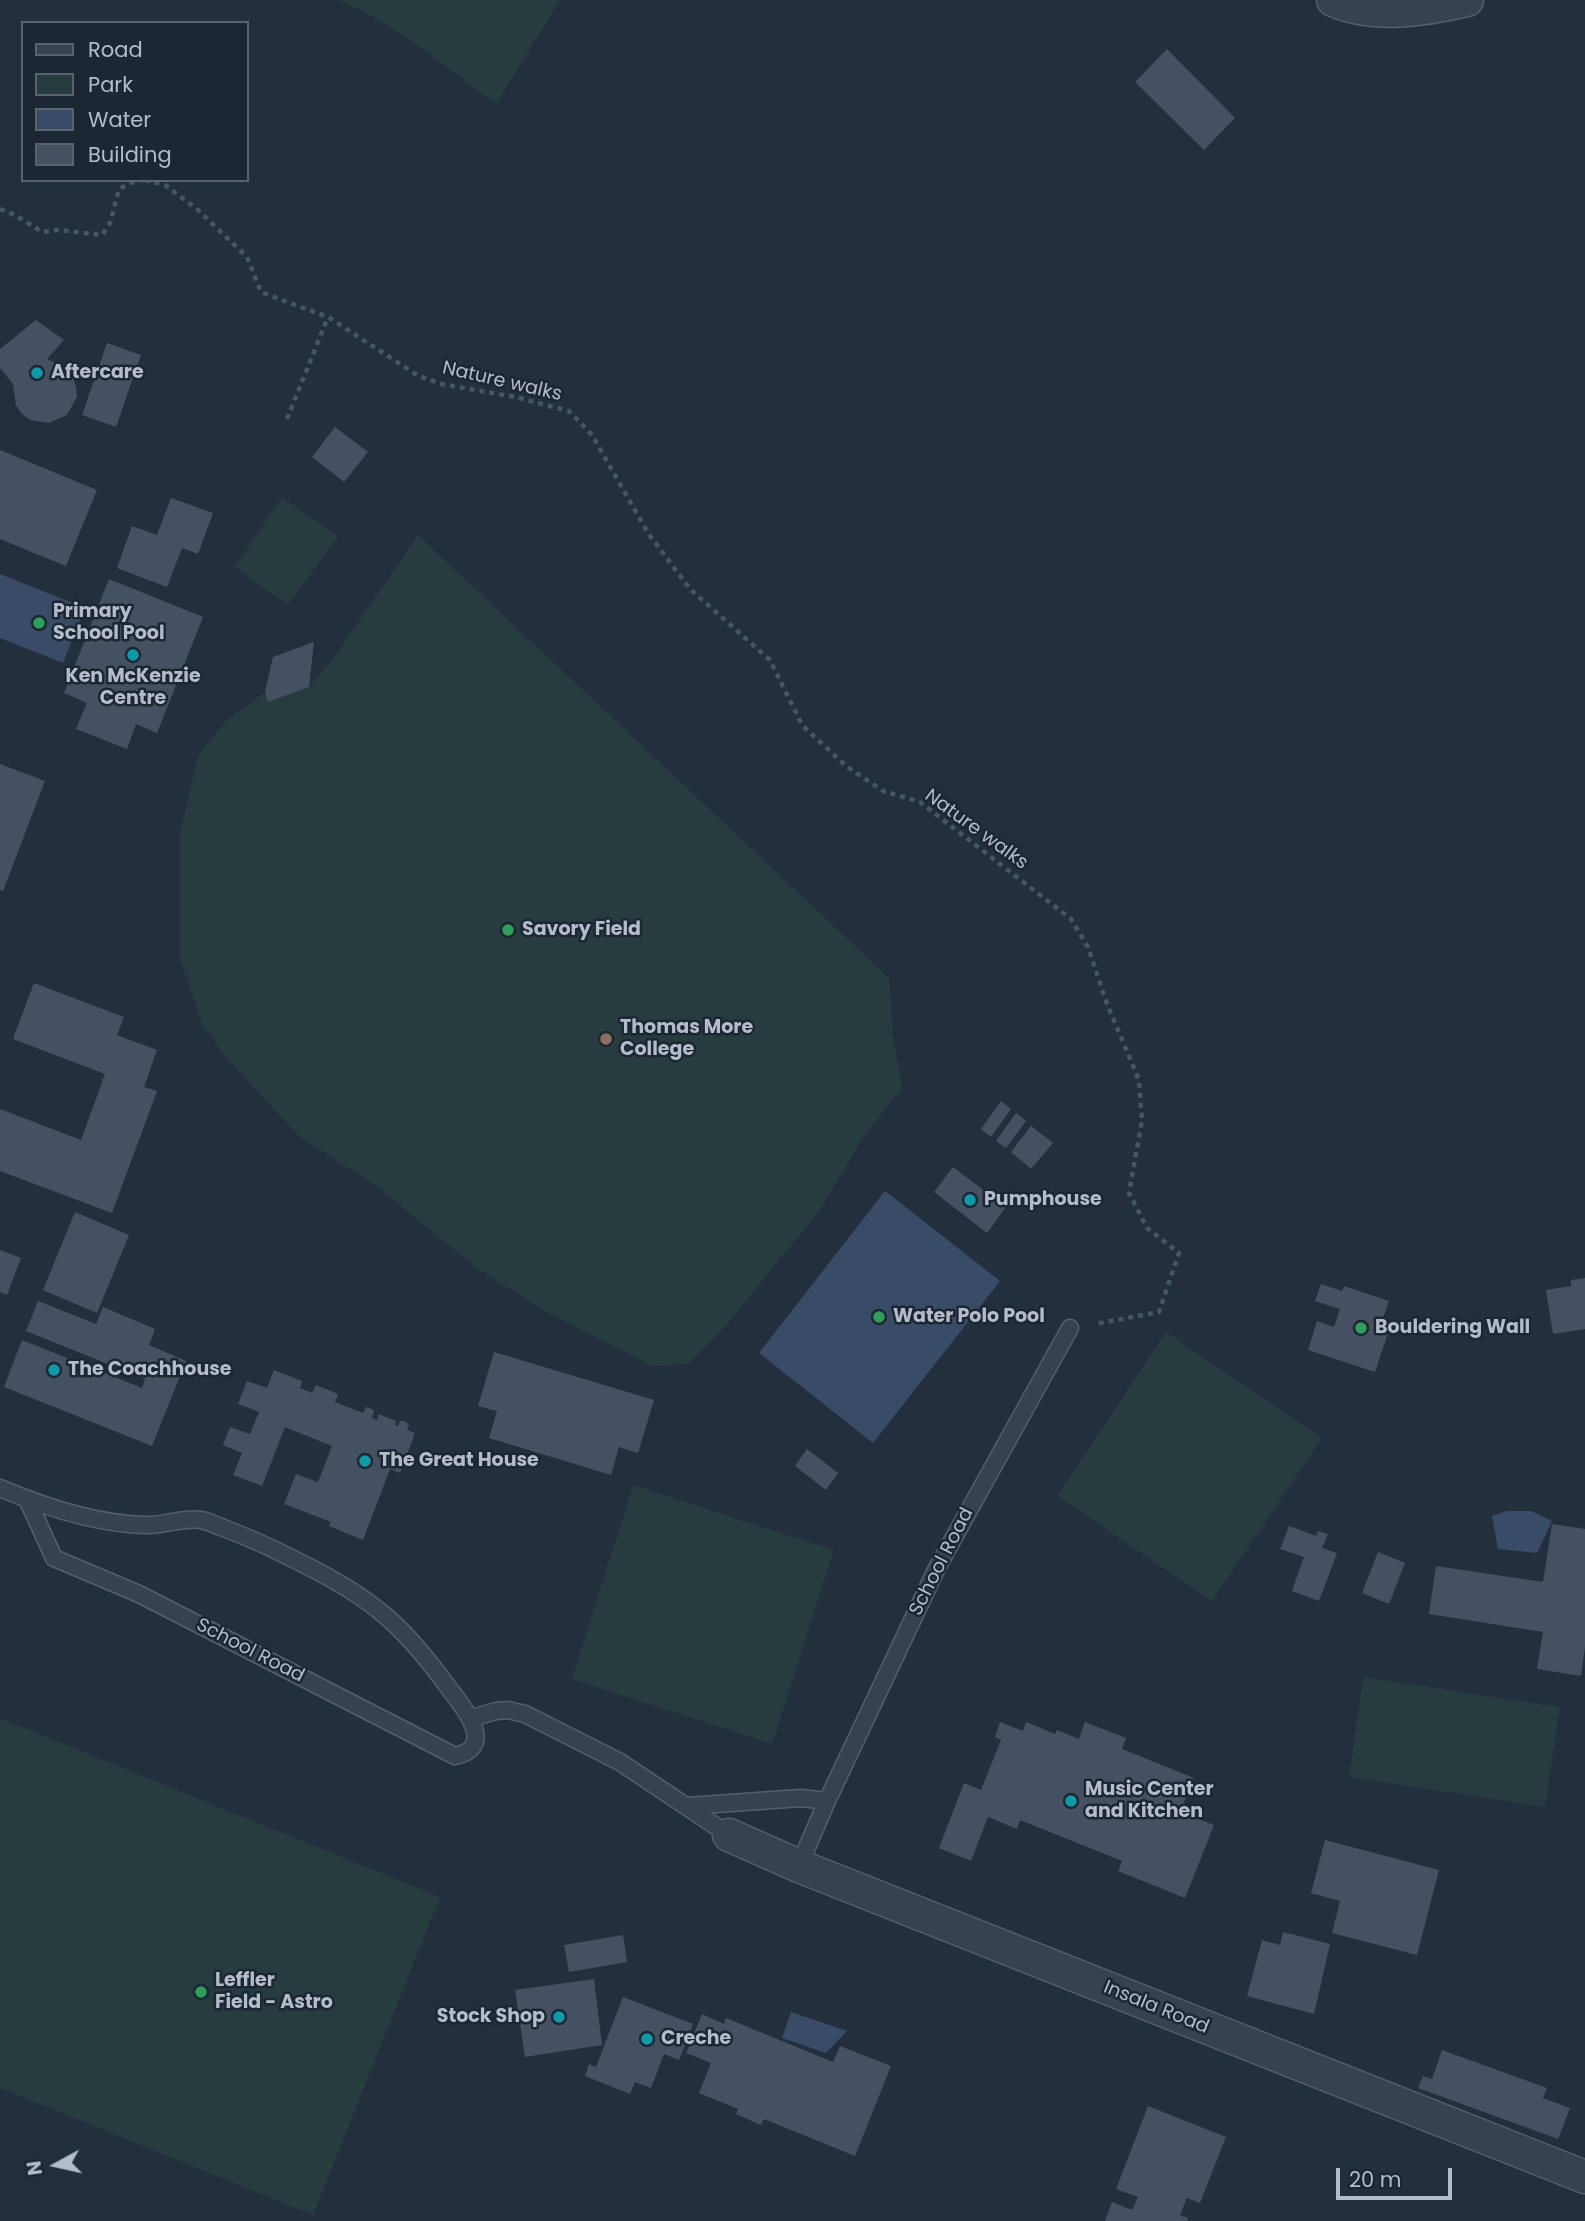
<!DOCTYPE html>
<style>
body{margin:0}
#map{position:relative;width:1585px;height:2221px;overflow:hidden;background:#242f3e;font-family:Poppins,sans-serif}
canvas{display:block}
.legend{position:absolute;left:21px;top:21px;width:228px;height:161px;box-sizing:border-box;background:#1d2633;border:2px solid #59626f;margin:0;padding:9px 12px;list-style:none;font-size:21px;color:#b4bcc9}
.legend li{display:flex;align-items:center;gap:14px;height:35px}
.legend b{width:35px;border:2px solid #59626f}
.north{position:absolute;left:21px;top:2130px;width:70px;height:70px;-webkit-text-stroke:5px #1d2633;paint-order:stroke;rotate:262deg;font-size:19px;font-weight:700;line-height:28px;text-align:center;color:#b4bcc9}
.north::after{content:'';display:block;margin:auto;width:24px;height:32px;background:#b4bcc9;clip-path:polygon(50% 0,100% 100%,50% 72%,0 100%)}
.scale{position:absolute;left:1336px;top:2168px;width:116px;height:32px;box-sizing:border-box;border:4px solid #b4bcc9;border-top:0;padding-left:9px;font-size:21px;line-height:24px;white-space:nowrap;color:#b4bcc9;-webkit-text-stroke:5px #1d2633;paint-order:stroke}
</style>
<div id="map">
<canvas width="1585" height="2221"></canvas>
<ul class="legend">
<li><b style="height:9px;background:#38414e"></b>Road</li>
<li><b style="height:19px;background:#263c3f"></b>Park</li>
<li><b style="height:19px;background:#394c67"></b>Water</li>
<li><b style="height:19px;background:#455162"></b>Building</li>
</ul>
<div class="north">N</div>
<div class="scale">20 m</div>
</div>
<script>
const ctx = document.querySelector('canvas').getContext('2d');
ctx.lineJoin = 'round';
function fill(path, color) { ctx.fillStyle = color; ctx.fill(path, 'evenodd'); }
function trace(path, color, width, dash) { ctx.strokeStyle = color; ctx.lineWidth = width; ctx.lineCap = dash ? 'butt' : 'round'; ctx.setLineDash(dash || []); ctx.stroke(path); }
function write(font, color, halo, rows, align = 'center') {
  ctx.font = font + ' Poppins,sans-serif'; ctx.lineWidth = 5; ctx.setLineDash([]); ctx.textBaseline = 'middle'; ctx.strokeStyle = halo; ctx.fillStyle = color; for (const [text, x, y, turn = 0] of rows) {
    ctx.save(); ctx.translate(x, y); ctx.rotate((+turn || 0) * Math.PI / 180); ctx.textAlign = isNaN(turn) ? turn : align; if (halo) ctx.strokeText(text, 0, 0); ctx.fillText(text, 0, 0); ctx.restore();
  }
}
const green = new Path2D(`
 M338,0h222l-64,104c-50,-37 -100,-80 -158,-104z
 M282,497l56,39 -50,69 -53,-38z
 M418,535l471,443 4,59 9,51 -38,48 -44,74 -97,119 -35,35 -36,2 -106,-54 -72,-46 -95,-78 -80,-52 -75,-81 -22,-32 -22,-64v-125l18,-78 28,-35 39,-29 3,10 41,-15 24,-28z
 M1166,1332l156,106 -110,163 -155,-105z
 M633,1485l201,65 -62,194 -200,-65z
 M1363,1677l197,30 -15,100 -196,-30z
 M0,1718l440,179 -127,318 -313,-127z`);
const water = new Path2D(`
 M0,574l85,34 -22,55 -63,-25z
 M885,1191l115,90 -127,162 -114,-90z
 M1507,1511h24l21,10 -15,32 -39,-4 -6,-33z
 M791,2012l56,19 -21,22 -44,-15z`);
const building = new Path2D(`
 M1167,49l68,69 -31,32 -69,-68z
 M36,320l28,20 -17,19 20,10 6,8 3,10 1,10 -10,18 -18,8 -19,-3 -8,-6 -6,-9 -3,-21 -13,-16v-19z
 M107,343l34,12 -25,72 -34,-12z
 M335,427l33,25 -24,30 -32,-25z
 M0,450l97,40 -31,76 -66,-27z
 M171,498l42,15 -15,41 -16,-6 -15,39 -50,-19 15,-42 25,9z
 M109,579l94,38 -46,116 -21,-9 -9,25 -51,-20 11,-26 -23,-10z
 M314,642l-5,45 -41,15 -3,-10 8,-35z
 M0,764l45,17 -42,110 -3,-1z
 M34,983l90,34 -7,18 40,15 -13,37 13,4 -45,122 -112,-42v-62l81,31 24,-66 -92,-35z
 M1001,1101l10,8 -20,28 -10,-8z
 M1016,1113l10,8 -20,27 -10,-7z
 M1031,1126l22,17 -22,26 -20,-17z
 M953,1167l53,40 -19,26 -53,-41z
 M75,1212l54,23 -32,78 -54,-23z
 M0,1250l21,8 -14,37 -7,-3z
 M1585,1278v51l-32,5 -7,-44 25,-4v-6z
 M1321,1284l21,7 2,-5 45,15 -7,20 9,3 -16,48 -67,-22 9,-29 17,6 6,-18 -25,-8z
 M38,1301l58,23 7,-17 52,22 -6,16 37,16 -34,85 -148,-59 18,-47 120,48 3,-9 -119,-48z
 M494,1352l160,48 -16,53 -19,-6 -8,28 -122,-37 8,-27 -19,-5z
 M274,1370l28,11 -2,7 12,5 4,-8 22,9 -3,8 28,11 3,-6 4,1 4,3 -2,7 5,2 2,-6 17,7 -1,4 3,1 2,-5h5l4,4 -2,5 8,3 -15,40 -10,-4 -27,71 -34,-14 2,-4 -47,-18 12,-30 22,8 14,-36 -47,-19 -23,59 -29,-11 9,-22 -19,-8 7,-18 20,7 9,-22 -21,-8 9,-23 20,7z
 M807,1449l31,24 -12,17 -31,-24z
 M1552,1524l33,5v118l-4,29 -44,-7 6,-37 -114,-18 7,-48 107,16z
 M1289,1526l27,10 2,-5 10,3 -6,14 15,5 -18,48 -27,-10 12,-34 -24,-8z
 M1378,1552l27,11 -16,41 -27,-11z
 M1000,1722l23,9 3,-9 29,12 2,-4 22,9 6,-17 41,16 -4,11 72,29 -14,34 34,13 -29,73 -67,-27 4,-10 -102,-41 -3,9 -29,-12 -17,44 -32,-13 25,-65 17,7 20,-50 -6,-3z
 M1325,1840l114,30 -22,85 -85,-22 8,-32 -29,-8z
 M1283,1932l47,12 -16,70 -67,-18 15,-56 18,5z
 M623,1935l4,27 -58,10 -5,-27z
 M594,1979l8,66 -77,12 -10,-67z
 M623,1997l70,27 -14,36 -15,-6 -13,34 -16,-6 -5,12 -45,-18 4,-12 7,3z
 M702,2014l22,10 2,-6 107,44 7,-16 51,20 -36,90 -91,-37 -3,6 -25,-11 2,-5 -39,-16 12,-30 -25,-10z
 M1442,2050l105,38 -4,10 27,10 -12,31 -140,-51 5,-12 9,3z
 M1148,2106l78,31 -26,66 -13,-5 -7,17 8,3 -1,3h-82l7,-19 20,8 6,-13 -22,-8z`);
const path = new Path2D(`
 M145,180l20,5 33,25 49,47 14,35 67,25 89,58 24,9 74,13 54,14 23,24 56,98 42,56 80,71 32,65 44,41 37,25 37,11 151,117 17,28 19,57 32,76 3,40 -13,73 18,35 32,25 -20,59 -64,12
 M0,209l15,6 27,17 17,-2 43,5 8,-12 9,-34 11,-6 13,-3
 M287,419l41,-102`);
const service = new Path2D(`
 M0,1488c45,19 98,37 149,37 16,0 36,-8 52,-5 7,1 14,5 20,7 18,7 36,14 54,23 39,19 80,39 113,68 26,23 46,50 66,77 14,18 40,53 1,61l-316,-162 -85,-36 -27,-59
 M472,1718l24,-7 12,-1 17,4 95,48 109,73
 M688,1806l113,-8 26,3
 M799,1866l28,-65 110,-233 133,-240`);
const minor = new Path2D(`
 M1333,0c41,18 92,10 134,0
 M729,1835l70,31 786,311`);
const markers = [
 [37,373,7,"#0f9aa8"],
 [39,623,7,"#2e9e5b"],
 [133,655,7,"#0f9aa8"],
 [508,930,7,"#2e9e5b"],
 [606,1039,7,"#8d6e63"],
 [970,1200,7,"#0f9aa8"],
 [879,1317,7,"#2e9e5b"],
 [1361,1328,7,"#2e9e5b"],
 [54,1370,7,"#0f9aa8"],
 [365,1461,7,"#0f9aa8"],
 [1071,1801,7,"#0f9aa8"],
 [201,1992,7,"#2e9e5b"],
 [559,2017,7,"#0f9aa8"],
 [647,2039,7,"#0f9aa8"]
];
const poiNames = [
 ["Aftercare",51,373],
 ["Primary",53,612],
 ["School Pool",53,634],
 ["Ken McKenzie",133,677,"center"],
 ["Centre",133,699,"center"],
 ["Savory Field",522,930],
 ["Thomas More",620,1028],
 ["College",620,1050],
 ["Pumphouse",984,1200],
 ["Water Polo Pool",893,1317],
 ["Bouldering Wall",1375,1328],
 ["The Coachhouse",68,1370],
 ["The Great House",379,1461],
 ["Music Center",1085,1790],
 ["and Kitchen",1085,1812],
 ["Leffler",215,1981],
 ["Field - Astro",215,2003],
 ["Stock Shop",545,2017,"right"],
 ["Creche",661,2039]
];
const streetNames = [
 ["Nature walks",502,382,13],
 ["Nature walks",976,830,36],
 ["School Road",942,1562,-63],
 ["School Road",250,1651,27],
 ["Insala Road",1156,2008,22]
];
fill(green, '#263c3f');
fill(water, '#394c67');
fill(building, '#455162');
trace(service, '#565f6c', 19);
trace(minor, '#565f6c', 35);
trace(path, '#44595c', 4.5, [5, 5]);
trace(service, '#38414e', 16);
trace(minor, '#38414e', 32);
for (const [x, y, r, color] of markers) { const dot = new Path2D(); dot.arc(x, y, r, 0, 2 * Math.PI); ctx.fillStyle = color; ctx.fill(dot); trace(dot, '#1d2633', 2.5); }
write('bold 19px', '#b4bcc9', '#1d2633', poiNames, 'left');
write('19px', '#b4bcc9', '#1d2633', streetNames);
</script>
